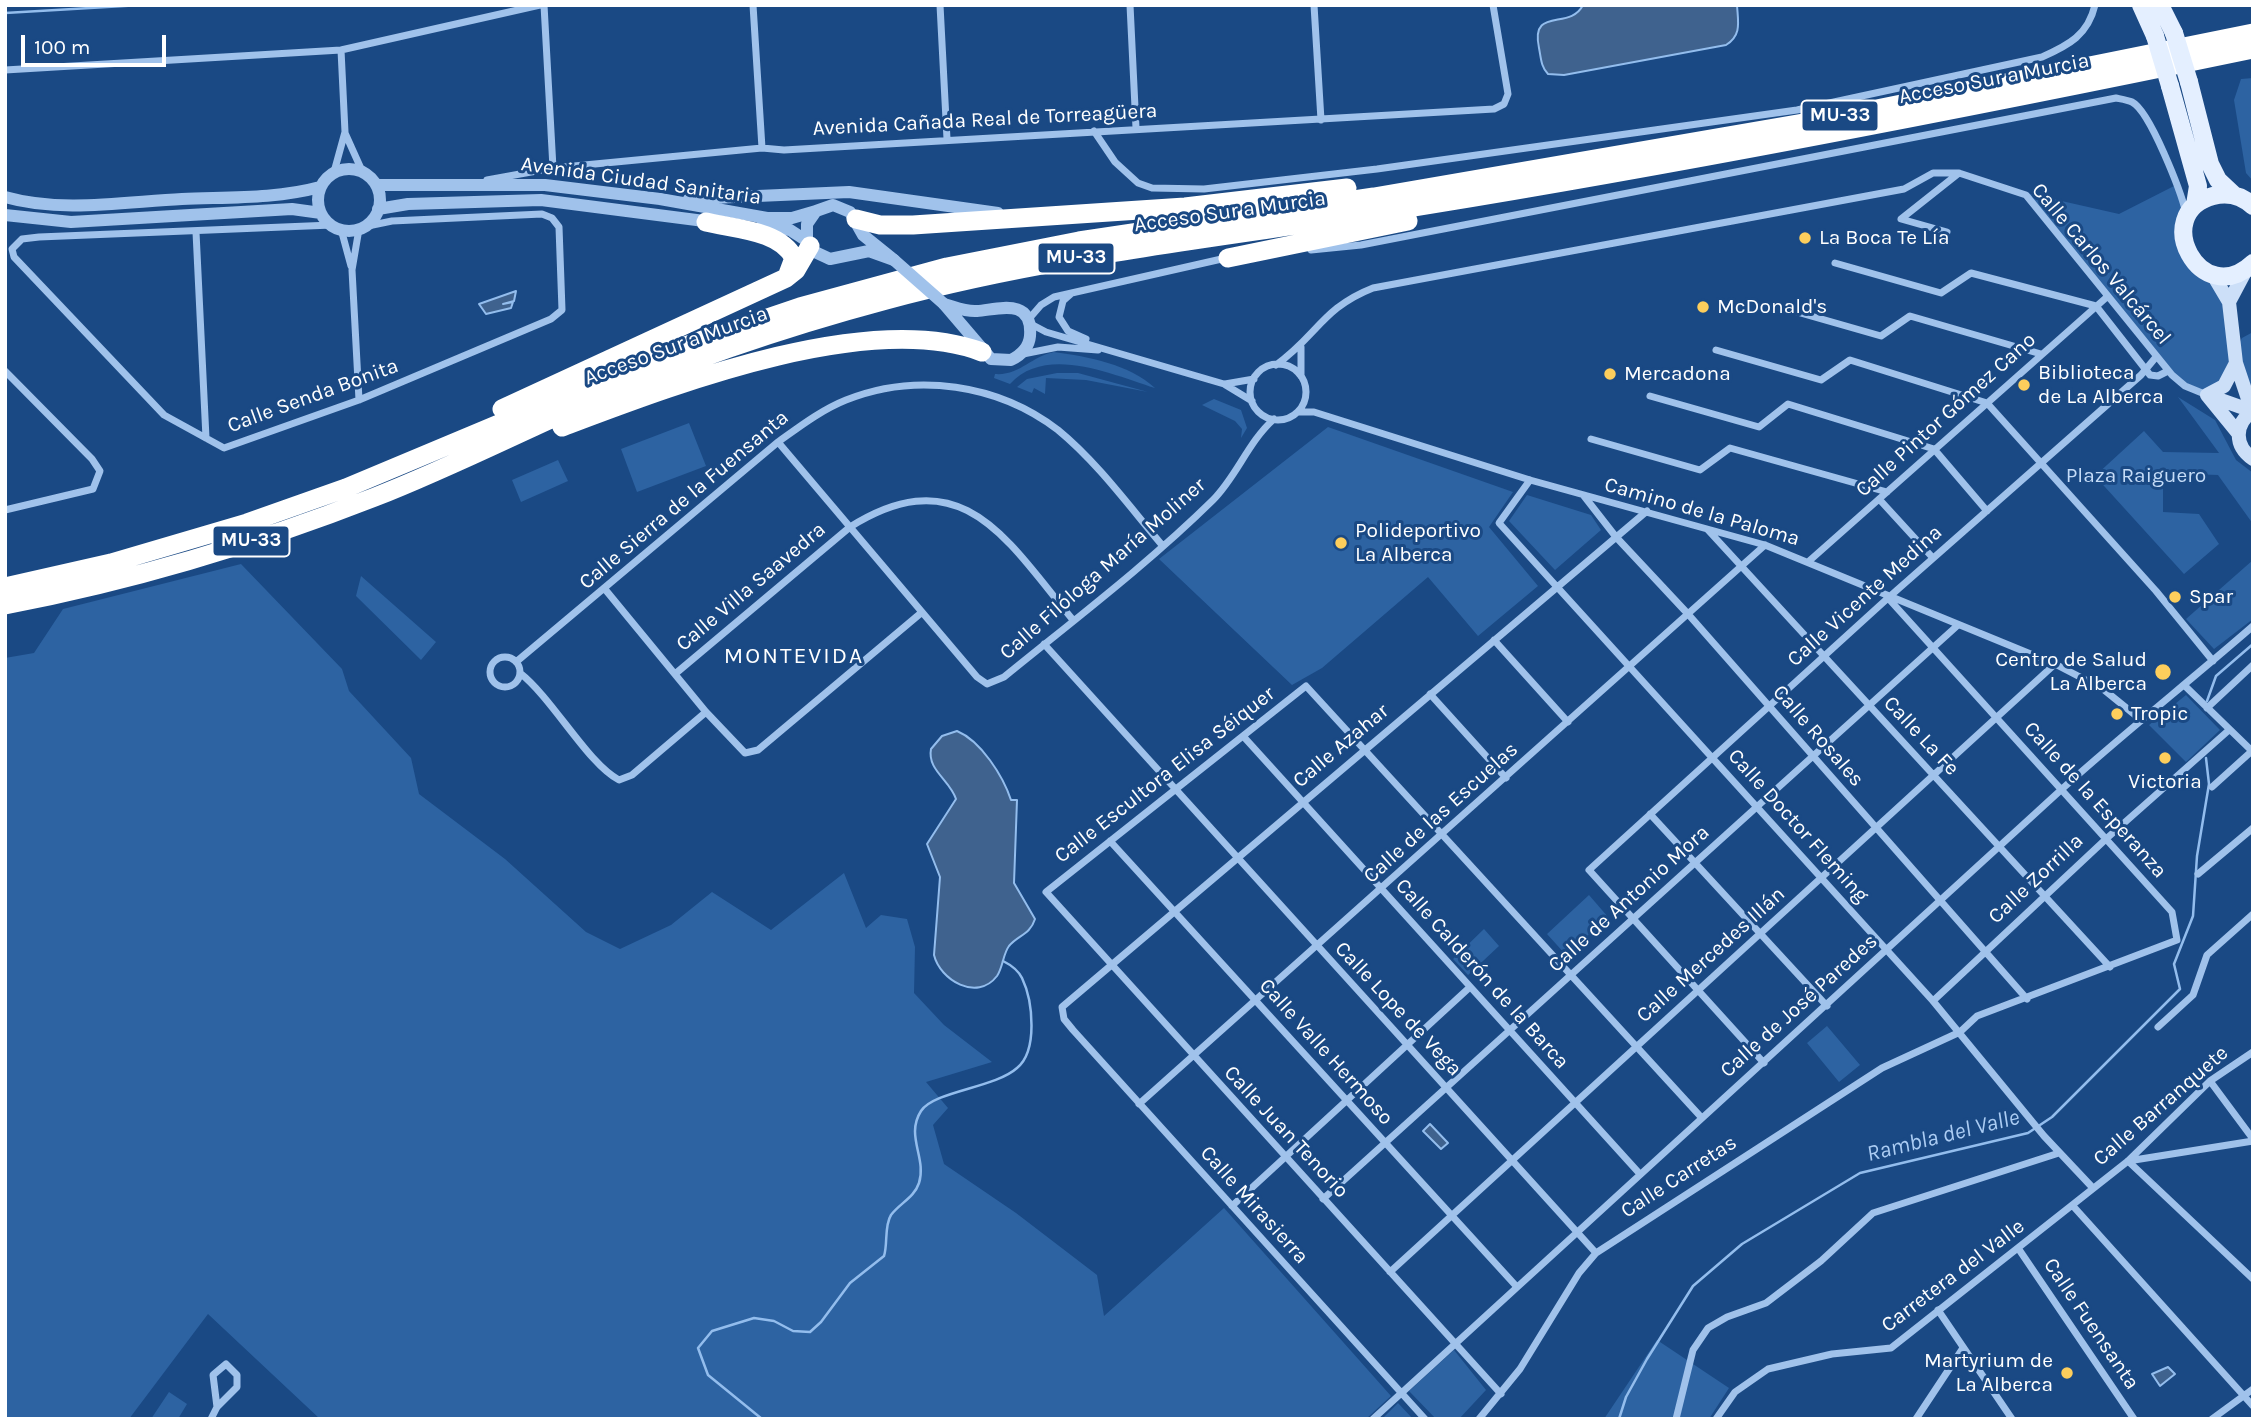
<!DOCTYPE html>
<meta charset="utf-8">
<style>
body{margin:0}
#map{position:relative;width:2258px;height:1424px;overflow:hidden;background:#1a4984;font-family:Karla,sans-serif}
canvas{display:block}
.frame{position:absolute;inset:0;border:7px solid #fff;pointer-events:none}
.scale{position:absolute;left:21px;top:35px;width:145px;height:32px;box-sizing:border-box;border:4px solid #fff;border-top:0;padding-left:9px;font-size:21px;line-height:24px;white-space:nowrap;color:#fff;-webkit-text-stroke:5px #1a4984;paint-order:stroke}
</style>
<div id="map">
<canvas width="2258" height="1424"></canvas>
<div class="frame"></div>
<div class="scale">100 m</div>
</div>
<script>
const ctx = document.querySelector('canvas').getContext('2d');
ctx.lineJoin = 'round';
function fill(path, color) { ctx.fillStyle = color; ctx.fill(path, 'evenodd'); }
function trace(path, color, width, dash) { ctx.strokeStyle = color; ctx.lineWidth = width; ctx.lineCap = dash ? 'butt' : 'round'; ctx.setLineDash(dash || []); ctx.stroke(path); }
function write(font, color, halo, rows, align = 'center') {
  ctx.font = font + ' Karla,sans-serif'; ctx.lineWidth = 6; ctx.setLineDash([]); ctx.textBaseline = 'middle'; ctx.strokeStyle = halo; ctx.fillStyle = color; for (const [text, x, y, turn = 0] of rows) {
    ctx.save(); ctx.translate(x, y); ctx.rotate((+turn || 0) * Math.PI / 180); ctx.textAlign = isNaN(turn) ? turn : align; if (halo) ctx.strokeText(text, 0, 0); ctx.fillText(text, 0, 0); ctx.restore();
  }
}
const green = new Path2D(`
 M2253,78v103l-7,-8 -12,-73 7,-21z
 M2176,185l8,22 -1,26 46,69 7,47 6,-11 11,-6v62l-17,-30 -29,31 -22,-9 -163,-194 97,22z
 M1054,352c35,5 75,12 101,36 -42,-13 -109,-44 -145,-4l-16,-6 1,-4c24,2 37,-18 59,-22z
 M1057,373h21l70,19 -62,-12 -40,-2 -1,16 -11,-6 -2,5 -15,-6 10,-8z
 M2178,397l37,23 21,40 17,13v51l-35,-49 -55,-2v39l36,2 20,30 -35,30 -89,-98 49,-45 19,21 56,1z
 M1214,399l27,11 6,18 -6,10 1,-9 -7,-8 -33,-16z
 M689,423l17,43 -69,26 -16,-43z
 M1328,427l185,65 -24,35 49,59 -60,50 -50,-59 -106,91 -30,17 -133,-126z
 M558,460l10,21 -47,21 -9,-22z
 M1527,495l64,20 10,15 -46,40 -46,-49z
 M2253,560v59l-39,30 -28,-30z
 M241,564l101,105 7,22 62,67 8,36 86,65 81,73 34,17 51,-24 41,-33 59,38 73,-57 22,55 15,-13 26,4 8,28 -1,46 30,32 48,37 -66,20 22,26 -15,17 11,39 72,49 81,62 7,41 120,-108 167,188 -25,23h-1046l-112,-105 -79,105h-124v-761l29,-5 29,-44z
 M361,576l75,66 -15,18 -65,-64z
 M2186,695l34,35 -34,32 -37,-37z
 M1589,895l19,22 -42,38 -19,-21z
 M1484,929l15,17 -31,29 -15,-16z
 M1827,1026l33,39 -21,17 -32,-39z
 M1657,1340l72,48 -20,31h-105z
 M1454,1350l32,40 -27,29h-23l-27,-28z
 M169,1392l18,12 -9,15h-27z
 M1398,1403l15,16h-31z`);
const water = new Path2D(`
 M1583,5h154c1,17 5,30 -11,40l-162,30 -16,-1c-7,-7 -7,-16 -9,-26 -9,-42 31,-17 44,-43z
 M516,291l-2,10 -11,3 10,-2 -2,6 -25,6 -7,-10z
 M957,731c24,10 46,45 54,69h6l-3,83 21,36c-5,16 -17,16 -26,27 -6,8 -6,21 -12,30 -20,26 -57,4 -63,-21l6,-78 -13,-33 29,-45c-6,-19 -29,-29 -25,-50l11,-13z
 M1430,1124l18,19 -7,6 -18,-18z
 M2168,1367l7,7 -15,12 -8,-12z`);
const stream = new Path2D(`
 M5,13l136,-8
 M2207,701l9,-25 37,-32
 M762,1419l-54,-44 -10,-27 14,-17 42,-13 20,3 19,10 17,1 11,-10 29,-39 34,-27c4,-12 0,-30 7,-41 9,-12 23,-17 28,-32 8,-25 -14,-47 2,-72 13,-20 74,-23 96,-43 21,-17 16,-67 5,-90 -4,-8 -11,-13 -19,-17
 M1619,1419l7,-22 21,-38 46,-73 49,-42 118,-71 168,-40 24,-16 128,-128 -6,-25 19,-48 4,-60 12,-72 -3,-26`);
const minor = new Path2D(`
 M544,5l9,163
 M753,5l9,143
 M940,5l7,134
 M1130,5l6,123
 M1314,5l7,115
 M5,70l336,-20 199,-45
 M1094,131l21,31 23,21 14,5 52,1 173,-20 420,-59 245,-53c27,-12 46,-22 53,-52
 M345,133l18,40
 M334,172l11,-40 -4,-82
 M487,180l66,-12 209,-20 22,2 710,-41 10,-5 4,-10 -15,-89
 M332,225l-293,12 -17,2 -10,10 2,8 150,158 60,33 135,-48 192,-81 11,-9 -3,-83 -7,-9 -10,-4 -150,7 -29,6
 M341,229l10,37
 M196,232l10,206
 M1947,232l-46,-13 58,-46 67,22 146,180 13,11 22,9
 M1311,250l50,-5 755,-147c5,1 12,2 16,4 18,9 49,90 54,111
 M1835,263l106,30 30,-20 125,33 54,69 8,1 10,-5
 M1072,293l-9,8 -4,16 9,14 18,8
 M1776,306l105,30 29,-20 131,38
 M1028,320l13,-15 13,-8 172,-39
 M1029,323l17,9 178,52 28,17
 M1716,350l105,30 29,-20 137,43 169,188 57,70
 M1023,354l35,-7 40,3
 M1250 392a28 28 0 1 1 56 0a28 28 0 1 1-56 0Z
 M1276,365c41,-29 46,-57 97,-77l531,-99 29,-16h26
 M5,371l87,88 8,12 -7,18 -88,21
 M1301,376v-29
 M1225,384l29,-5
 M1650,396l109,31 29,-23 146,45 53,62
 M359,400l-7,-130 7,-41
 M1298,412h16l216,68 235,65 290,119 48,25 37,30
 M1591,439l109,31 30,-22 157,44
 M778,442l199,235 10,7 17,-7c70,-57 144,-113 209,-177 24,-24 35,-58 61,-81
 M1530,480l-31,43 434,478 111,135 48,51
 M1584,496l32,41 72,77 339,385
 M1879,499l54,59
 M1708,530l402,437
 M1808,562l300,-266
 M604,588l102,124 39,41 13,-3 163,-137
 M1494,640l74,82
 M1044,644l552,609
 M490 672a15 15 0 1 1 30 0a15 15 0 1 1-30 0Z
 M516,662l262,-220c21,-15 43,-32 68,-42 70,-28 152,-16 212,30 39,32 71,76 104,115
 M520,673c33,26 68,91 99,107l13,-5 74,-63
 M675,674l175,-147c112,-70 157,13 223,93
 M2184,685l69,67
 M1430,694l76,84
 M2207,708l46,-43
 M1243,736l396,437
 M2212,787l41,-37
 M1650,814l177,192
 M1110,841l407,446
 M2198,874l55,-46
 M1933,1001l173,-162 123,-109
 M2158,1027l35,-32 14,-40 46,-41
 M1764,1063l-175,-193 299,-272 253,-223 15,-18
 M2210,1081l43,58
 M1139,1104l626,-559
 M2128,1161l125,118
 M2128,1161l125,-20
 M1323,1199l635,-574
 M1232,1206l238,-219
 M2073,1206l180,200
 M2018,1248l116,171
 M1390,1272l665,-608
 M1938,1310l74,109
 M1501,1394l-455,-502 260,-206 395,431
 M211,1419l6,-12 20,-20v-12l-11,-11 -13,11 4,32
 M1373,1419l689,-630c62,-56 128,-108 191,-163
 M1425,1419l-352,-389 -9,-11 -2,-12 585,-496
 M1479,1419l41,-50 59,-96 17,-20 286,-185 78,-36 17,-16 200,-76 -5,-28 -284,-314
 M1676,1419l17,-69 15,-22 19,-11 39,-14 55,-42 52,-48 186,-60
 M1716,1419l19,-27 33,-23 64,-15 59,-6 237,-187 82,-80 43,-29
 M1916,1419l47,-71
 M2212,1419l41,-30`);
const tertiary = new Path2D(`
 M318 200a31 31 0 1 1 62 0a31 31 0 1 1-62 0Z
 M376,185h169l115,14 107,19h25l24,-7
 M5,197c56,16 119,5 177,2 46,-2 94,0 138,-12
 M689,199l160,-7 149,21
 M833,205l17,7 13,23 31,25 -25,-9 -39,8 -15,-7 -8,-11v-17l9,-13z
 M378,209l30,-5 133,-4 171,22
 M5,215l66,7 221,-13 29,4
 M762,225l28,5 17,11
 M944,304c11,3 22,8 33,7 19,-1 56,-15 53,25 -1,12 -9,19 -19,24l-20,-1z`);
const secondary = new Path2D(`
 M2213,275l16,27 7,61 17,51
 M2229,302l17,-32
 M2207,395l31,38
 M2207,395l45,16
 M2207,395l17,-9 12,-23
 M2253,411c-19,13 -19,35 0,48`);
const primary = new Path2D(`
 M2141,5l14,31
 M2160,5l14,28
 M2189,82l21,82 8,16 16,15
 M2170,86l28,100 -3,19
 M2253,206c-11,-10 -25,-14 -40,-10 -64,17 -12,116 40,67`);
const motorway = new Path2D(`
 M856,219l24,6h33l272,-18 162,-19
 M706,222c28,7 74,8 88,36l-6,16
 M1228,258l180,-37
 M502,409l284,-131 10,-8 14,-24
 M562,427c109,-41 306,-118 420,-75
 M5,587l106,-24 136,-40 99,-35 339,-142 115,-39 147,-40 132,-26 295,-44 458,-79 421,-85
 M5,605c126,-24 250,-61 370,-108 69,-27 135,-60 202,-90 100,-43 204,-79 309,-107 177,-48 360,-65 541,-95 276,-45 551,-99 826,-156`);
const tertiaryBridge = new Path2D(`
 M894,260l50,44`);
const primaryBridge = new Path2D(`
 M2174,33l15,49
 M2155,36l15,50`);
const markers = [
 [1805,238,7,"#fdce5c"],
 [1703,307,7,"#fdce5c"],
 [1610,374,7,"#fdce5c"],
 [2024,385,7,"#fdce5c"],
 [1341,543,7,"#fdce5c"],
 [2175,597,7,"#fdce5c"],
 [2163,672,9,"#fdce5c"],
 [2117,714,7,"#fdce5c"],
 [2165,758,7,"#fdce5c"],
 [2067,1373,7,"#fdce5c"]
];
const shields = [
 [1840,116,77],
 [1076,258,77],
 [251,541,77]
];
const shieldNames = [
 ["MU-33",1840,116],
 ["MU-33",1076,258],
 ["MU-33",251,541]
];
const streetNames = [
 ["Acceso Sur a Murcia",1994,79,-11],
 ["Avenida Cañada Real de Torreagüera",985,120,-3],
 ["Avenida Ciudad Sanitaria",641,181,8],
 ["Acceso Sur a Murcia",1230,212,-8],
 ["Calle Carlos Valcárcel",2101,264,50],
 ["Acceso Sur a Murcia",676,346,-20],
 ["Calle Senda Bonita",313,396,-20],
 ["Calle Pintor Gómez Cano",1946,415,-42],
 ["Calle Sierra de la Fuensanta",684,500,-40],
 ["Camino de la Paloma",1702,512,16],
 ["Calle Filóloga María Moliner",1103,569,-41],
 ["Calle Villa Saavedra",751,587,-40],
 ["Calle Vicente Medina",1865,596,-42],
 ["Calle Rosales",1818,736,49],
 ["Calle La Fe",1921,736,47],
 ["Calle Azahar",1341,746,-40],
 ["Calle Escultora Elisa Séiquer",1165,775,-38],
 ["Calle de la Esperanza",2095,800,48],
 ["Calle de las Escuelas",1441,813,-42],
 ["Calle Doctor Fleming",1798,826,48],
 ["Calle Zorrilla",2036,879,-43],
 ["Calle de Antonio Mora",1629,899,-42],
 ["Calle Mercedes Illán",1711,955,-42],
 ["Calle Calderón de la Barca",1482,974,48],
 ["Calle de José Paredes",1799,1006,-42],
 ["Calle Lope de Vega",1398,1009,47],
 ["Calle Valle Hermoso",1326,1052,48],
 ["Calle Barranquete",2161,1106,-41],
 ["Calle Juan Tenorio",1286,1132,47],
 ["Calle Carretas",1679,1177,-33],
 ["Calle Mirasierra",1254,1205,48],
 ["Carretera del Valle",1953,1276,-37],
 ["Calle Fuensanta",2091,1324,56]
];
const poiNames = [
 ["La Boca Te Lía",1819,238],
 ["McDonald's",1717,307],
 ["Biblioteca",2038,373],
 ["de La Alberca",2038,397],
 ["Mercadona",1624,374],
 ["Polideportivo",1355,531],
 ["La Alberca",1355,555],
 ["Spar",2189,597],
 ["Centro de Salud",2147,660,"right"],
 ["La Alberca",2147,684,"right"],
 ["Tropic",2131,714],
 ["Victoria",2165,782,"center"],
 ["Martyrium de",2053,1361,"right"],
 ["La Alberca",2053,1385,"right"]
];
const parkNames = [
 ["Plaza Raiguero",2136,476]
];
const neighbourhoodNames = [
 ["MONTEVIDA",794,656]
];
const waterNames = [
 ["Rambla del Valle",1943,1136,-14]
];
fill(green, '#2d63a2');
fill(water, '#3f628e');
trace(water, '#93bded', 2);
trace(stream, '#93bded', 2.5);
trace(minor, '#a0c2eb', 7);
trace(tertiary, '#a0c2eb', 12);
trace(secondary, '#ccdff8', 14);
trace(primary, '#e4efff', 18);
trace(motorway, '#fff', 19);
trace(tertiaryBridge, '#a0c2eb', 12);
trace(primaryBridge, '#e4efff', 18);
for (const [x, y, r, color] of markers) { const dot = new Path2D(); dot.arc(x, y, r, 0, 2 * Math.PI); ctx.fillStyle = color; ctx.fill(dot); trace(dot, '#1a4984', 2.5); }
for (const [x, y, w] of shields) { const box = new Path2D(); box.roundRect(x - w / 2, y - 15.5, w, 31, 5); ctx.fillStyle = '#1a4984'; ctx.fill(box); trace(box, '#fff', 2); }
write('bold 19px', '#fff', null, shieldNames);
write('21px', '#fff', '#1a4984', streetNames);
write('21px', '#fff', '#1a4984', poiNames, 'left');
write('21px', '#c5dcf8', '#1a4984', parkNames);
ctx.letterSpacing = '2px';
write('23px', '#fff', '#1a4984', neighbourhoodNames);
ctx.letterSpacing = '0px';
write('italic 23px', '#abccf3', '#1a4984', waterNames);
</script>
